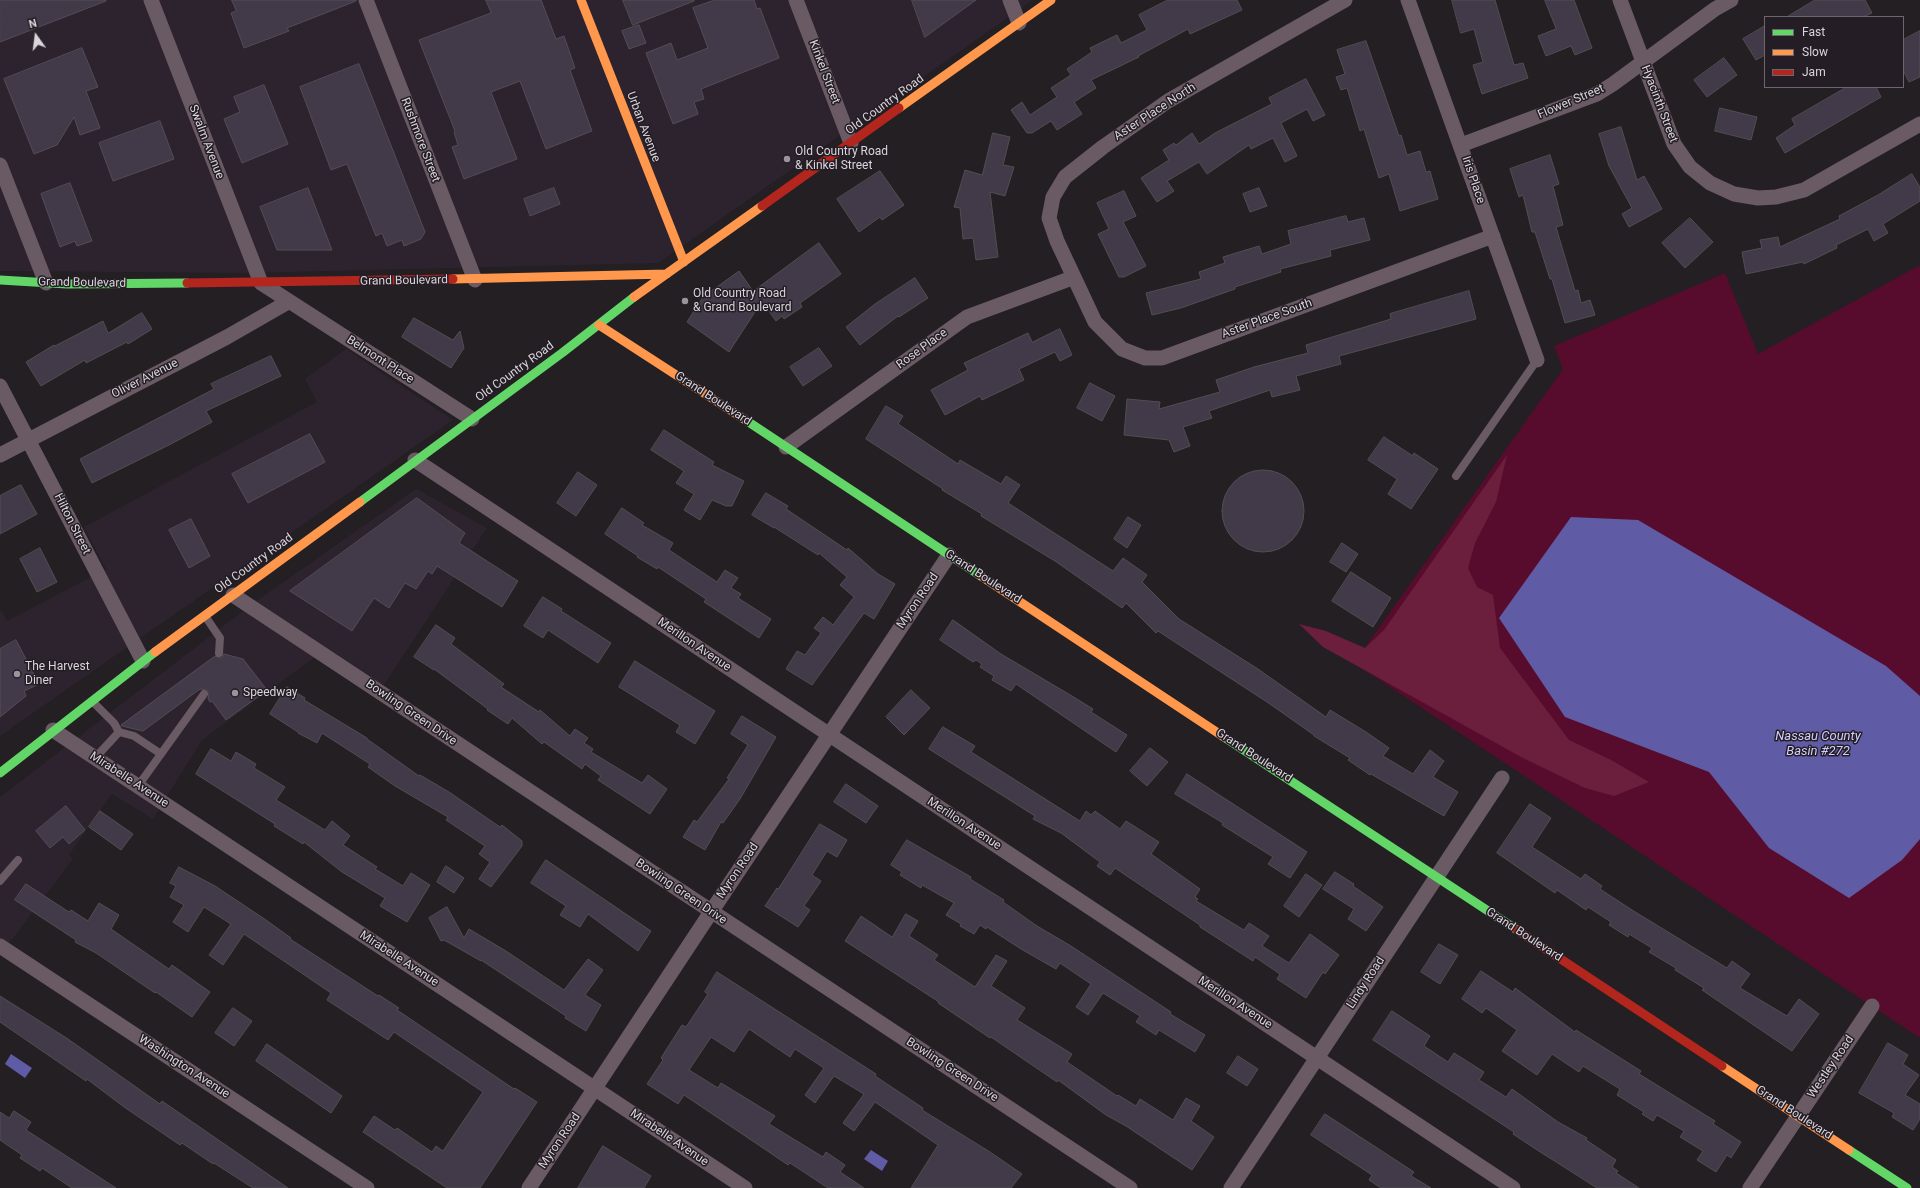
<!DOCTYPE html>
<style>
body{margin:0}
#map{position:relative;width:1920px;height:1188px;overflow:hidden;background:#231f23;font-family:Roboto,sans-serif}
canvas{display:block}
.legend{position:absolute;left:1764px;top:16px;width:140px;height:72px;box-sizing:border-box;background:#241d25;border:1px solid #6c676d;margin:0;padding:5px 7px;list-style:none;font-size:12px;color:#d9d5da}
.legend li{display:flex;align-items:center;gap:8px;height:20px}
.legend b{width:20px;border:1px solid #6c676d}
.north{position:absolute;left:16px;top:16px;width:40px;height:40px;-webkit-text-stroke:3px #241d25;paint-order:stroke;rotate:346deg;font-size:11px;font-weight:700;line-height:16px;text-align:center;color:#d9d5da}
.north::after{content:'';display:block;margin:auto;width:14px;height:18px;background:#d9d5da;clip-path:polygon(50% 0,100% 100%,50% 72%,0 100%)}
</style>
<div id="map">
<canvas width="1920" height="1188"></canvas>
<ul class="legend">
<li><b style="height:5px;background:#63d668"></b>Fast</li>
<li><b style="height:5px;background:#ff974d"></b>Slow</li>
<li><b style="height:5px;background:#b3261e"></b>Jam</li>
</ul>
<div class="north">N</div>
</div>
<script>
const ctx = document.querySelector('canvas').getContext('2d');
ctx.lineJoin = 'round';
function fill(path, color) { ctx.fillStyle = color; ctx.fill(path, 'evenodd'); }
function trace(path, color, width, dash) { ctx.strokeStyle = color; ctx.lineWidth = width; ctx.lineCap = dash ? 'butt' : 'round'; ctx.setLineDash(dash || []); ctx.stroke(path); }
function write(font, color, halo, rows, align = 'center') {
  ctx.font = font + ' Roboto,sans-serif'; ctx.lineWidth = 3; ctx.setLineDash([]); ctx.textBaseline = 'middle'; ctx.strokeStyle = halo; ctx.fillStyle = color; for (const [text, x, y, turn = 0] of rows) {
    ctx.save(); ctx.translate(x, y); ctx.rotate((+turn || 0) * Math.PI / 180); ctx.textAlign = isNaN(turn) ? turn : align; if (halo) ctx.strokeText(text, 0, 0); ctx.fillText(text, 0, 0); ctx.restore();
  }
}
const built = new Path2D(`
 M0,0h1033l-375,263 -412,10 -246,-2z
 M346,349l107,71 -453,316v-124l2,-1 5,10 99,-52 -22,-42 233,-125 -12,-23z
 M416,489l71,39 -103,157 -61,-34 -121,89 -49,79 -41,-25 -43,61 4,4 -66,87 -7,-5v-144l252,-193z`);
const green = new Path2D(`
 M1920,265v773l-566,-375 209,-294 -9,-23 171,-73 33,81z`);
const forest = new Path2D(`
 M1507,455l-11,47 -21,41 -7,25 9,19 16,8 7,53 69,92 42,20 38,22 -35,14 -29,-8 -62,-30 -200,-111 -24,-23 27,7 39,17 19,-18z`);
const water = new Path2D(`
 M1571,517l67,3 248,146 34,30v143l-18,21 -53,38 -80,-50 -60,-76 -144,-55 -66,-99z
 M11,1054l21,14 -7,10 -20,-14z
 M871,1150l17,11 -6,10 -18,-12z`);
const building = new Path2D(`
 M0,0h106v1l-106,41z
 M232,0h124v1l-69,27 2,3 -45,17 -13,-35 5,-2z
 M486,0h55l15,39 8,-3 11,32 -5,2 22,61 -46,18 -26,-68 -29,11 26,67 -53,20 -12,-32 6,-2 -4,-13 1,-1 -36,-91 72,-27z
 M623,0h71v1l-61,24z
 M715,0h39l3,9 3,-1 19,50 -78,31 3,10 -10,3 4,12 -25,10 -27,-71 25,-10 6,17 31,-12 -15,-40z
 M912,0h64l-51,37z
 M1168,0h69l5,10 -52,24 -2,-5 -50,27 1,1 -48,23 5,8 -22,14 8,12 -25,16 -6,-9 -19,12h-5l-16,-23 11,-8 8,13 27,-18 -6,-9 20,-13 -4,-6 25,-17 -2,-4 27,-13 4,8 26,-13 -8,-15z
 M1452,0h43l19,65 9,-2 5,15 -46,16 -9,-29 10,-3 -9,-33 -13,4z
 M1545,0h29l18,48 -17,7 -4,-9 -25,10 -8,-20 18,-7z
 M1815,0h50l7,13 -9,4h-76z
 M639,25l7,18 -17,6 -7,-18z
 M1765,26v29l-9,5 -13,-21z
 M1920,31v46l-11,5 -6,-12v-30z
 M1366,41l33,95 2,-1 6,20 13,-4 6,21 4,-1 8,28 -38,12 -11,-37 -10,4 -15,-49 -4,2 -13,-43 -6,2 -5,-13 9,-3 -8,-24z
 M82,48l16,39 -12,4 14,37 -20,7 -6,-18 -17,28 -23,9 -30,-75z
 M1724,58l13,17 -30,22 -13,-17z
 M359,64l66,168 -4,7 -17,7 -2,-6 -15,6 -5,-13 -6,3 -29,-72 -16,6 -31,-83z
 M1306,79l19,36 -12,6 -6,-12 -26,14 16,33 -12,6 -12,-24 -22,11 -2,-4 -42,29 -8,-12 -32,19 7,10 -17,11 -16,-24 28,-18 -6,-10 11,-7 2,2 16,-12 7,11 16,-11 57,-29 -3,-6z
 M264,85l24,59 -46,19 -18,-44 16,-7 -6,-15z
 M1847,87h29l5,10 -96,56 -9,-15 19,-13 -3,-6z
 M1720,108l37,9 -6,23 -36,-9z
 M160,121l14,38 -61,22 -14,-38z
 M1621,127l16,53 7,-4 18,33 -33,18 -7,-13 10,-6 -23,-42 -10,-32z
 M993,133l17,4 -7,28 11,2 -9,29 -15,-4 8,65 -22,3 -3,-22 -10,1 -3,-31 -6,-1 11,-37 17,5z
 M1550,155l9,29 -6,2 10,39 -7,2 19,64 3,-1 3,13 9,-3 5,15 -30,8 -13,-44h-2l-15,-47h-3l-9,-37 -4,2 -9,-28z
 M880,171l24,34 -22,15 -2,-3 -21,15 -22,-33z
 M1912,174l8,13v14l-37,23 5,9 -14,8 -6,-12 -32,16 1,3 -33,16 -1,-2 -57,12 -4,-22 20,-4 -2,-8 18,-3 2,10 60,-28 -1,-3 39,-21z
 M70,183l22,58 -15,5 -2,-5 -15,6 -19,-53z
 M308,188l24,62h-55l-17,-43z
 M554,188l6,16 -30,12 -6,-17z
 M1259,188l8,18 -17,6 -7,-18z
 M1124,191l12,25 -13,6 23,44 -22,11h-5l-21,-43 11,-5 -12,-26z
 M1346,216l2,6 16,-4 6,22 -40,10 1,6 -51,13 1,3 -46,15v2l-54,19 -29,7 -6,-22 55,-14 -2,-7 26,-9 -2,-6 36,-11 3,8 29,-10 -3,-13z
 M1690,218l23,24 -28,26 -23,-25z
 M819,243l22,31 -41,29 2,4 -18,12 -2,-3 -6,5 -14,-20 -33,51 -42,-30 16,-25 36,-26 14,20z
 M915,278l13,20 -29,19 -1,-1 -38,29 -14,-18 29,-23z
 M1469,291l7,28 -137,37 2,8 -45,12 4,14 -28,7 -2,-7 -61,21 3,7 -29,9 7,19 -16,6 -5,-12 -45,-5 3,-36 33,3 -1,7 61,-17 -4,-12 38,-13 54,-14 -2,-8 85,-26 -1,-5z
 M142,313l10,16 -24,15 -1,-2 -41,21 -1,-3 -44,26 -15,-24 28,-17 1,1 48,-25 5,12z
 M414,318l39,22 7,-9 4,17 -13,20 -49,-31z
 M1060,329l12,26 -12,6 -5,-9 -36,17 5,11 -42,20 -2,-4 -35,19 -14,-25 37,-20 -4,-7 64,-30 4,9z
 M819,348l13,18 -29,20 -13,-19z
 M271,356l10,20 -75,35 6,11 -43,23 -77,38 -12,-24 134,-70 -3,-5z
 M1090,383l25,13 -13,25 -25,-13z
 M886,406l17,10 -5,8 60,40 2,-4 41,24 5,-8 14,9 -12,18 105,68 10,-13 24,17 -5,7 37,37 79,50 68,48 4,-7 36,22 23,16 -6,8 30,18 17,-24 14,11 -11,16 25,15 -14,24 -73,-42 -1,1 -22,-15 2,-2 -36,-22v-1l-44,-31 -112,-73 -2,2 -30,-30 -4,5 -67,-47 -74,-45 1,-2 -40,-24 1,-1 -77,-50z
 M664,430l50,32 -2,3 32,16 -12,25h-6l-14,-6 -12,20 -16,-10 10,-16 -18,-11 8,-12 -33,-21z
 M310,434l15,28 -77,41 -16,-29z
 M1384,437l29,19 1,-3 24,16 -27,40 -23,-15 9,-15 -29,-19z
 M1222 511a41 41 0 1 1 82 0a41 41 0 1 1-82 0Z
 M578,472l19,13 -21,31 -19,-13z
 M21,485l16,29 -37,20v-38z
 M766,493l22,13 -2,3 61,41 1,-2 30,26 17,10 -21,35 -10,-6 -52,72 -26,-16 11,-18 8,4 16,-22 -7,-5 9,-11 10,8 21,-28 -14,-12 7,-8 -28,-24 -1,2 -44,-28v1l-22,-13z
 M417,498l48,35 -6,10 59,38 -16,26 -65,-41 -5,8 -4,-3 -12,18 -11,-6 -16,25 -15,-10 -22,33 -62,-40z
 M622,508l22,15 -2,2 31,18 -4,7 48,32 8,-12 13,8 -7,10 10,6 -3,4 33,21 -12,19 -55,-36 2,-3 -48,-32 -1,2 -20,-12 1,-1 -33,-22z
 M1128,517l13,8 -14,23 -13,-9z
 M191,519l19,37 -21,12 -20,-38z
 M1342,543l16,11 -12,18 -16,-10z
 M40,548l17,34 -20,10 -17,-33z
 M1351,572l40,26 -18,29 -41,-26z
 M543,597l19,12 -1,2 50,32 -13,20 -50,-33 -5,8 -19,-12z
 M953,620l48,34 71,42 21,13 -2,3 36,23 -11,17 -100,-68 -5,7 -19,-11 2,-4 -14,-9 2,-3 -6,-4 -3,2 -33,-22z
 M436,625l19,13 -4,6 53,40 -3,3 38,25 1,-2 30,26 5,-7 13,9 -4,5 9,6 -2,3 51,31 6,-8 19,14 -17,25 -52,-34 3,-4 -16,-12 -3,5 -38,-27 -2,2 -30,-26 -4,6 -21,-14 1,-1 -54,-40v1l-20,-13z
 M16,640l23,44 -15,7 2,5 -26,21v-68z
 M224,654l19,5 24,31 -41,30 -14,-19 -2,1 -2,-3 1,-5 -2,-4 -7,-1 -57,42 -21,-5 -1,-1 94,-69 6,2z
 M635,661l80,50 -20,33 -19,-12 4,-7 -61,-38z
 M287,687l18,11 -1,2 63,38v1l52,37 1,-1 29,17 51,35 2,-2 20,16v5l-31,41 -12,-8 11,-17 -11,-8 6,-8 -39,-26 2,-3 -53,-31 -27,-19 2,-3 -48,-31 -5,10 -19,-10v-1l-28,-18z
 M911,690l19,18 -26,27 -18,-18z
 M742,716l34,21 -36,62 -17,24 -2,-1 -16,28 -22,-13 11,-17 3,2 32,-43 -2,-1 21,-33 -17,-11z
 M943,727l32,19 -4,6 109,69 6,-10 5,4 4,-4 25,18 6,-8 33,21 -8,12 49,35 -5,8 3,2 -2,2 48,29 5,-7 20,13 -7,10 27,17 21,-29 29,21 -14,19 -2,-2 -17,26 -29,-19 3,-5 -25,-17 -2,4 -53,-34v-2l-85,-57 -5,7 -13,-9 3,-4 -39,-29 -28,-14 2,-3 -106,-67z
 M1150,748l18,14 -21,24 -17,-15z
 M211,749l20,12 5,-9 20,12 -2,4 31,19 -9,13 49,30 7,-9 18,15 -7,9 34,22 -2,2 28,17 8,-13 19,12 -23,37 -27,-16 5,-8 -43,-26 -38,-30 -1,2 -29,-18 1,-2 -79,-50z
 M1187,774l120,78 -17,26 -22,-14 5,-7 -51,-32 1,-2 -48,-29z
 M846,784l32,22 -12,17 -32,-21z
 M1530,804l21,14 -19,29 49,32 4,-5 17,12 -2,3 32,21 95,58 5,-7 18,13 -10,14 47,28 12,-17 20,15 -27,37 -90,-61 2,-2 -29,-18 1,-2 -27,-16 3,-4 -23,-14 -1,3 -19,-12 2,-3 -23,-15 -2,3 -29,-20 -2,3 -58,-40z
 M66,806l19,24 -16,14 -6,-7 -13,11 -14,-17z
 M100,811l33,23 -12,16 -32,-23z
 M820,824l27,16 -10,17 -10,-6 -15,24 9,6 -17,25 6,4 -12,17 -33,-21 12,-18 1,1z
 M907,840l64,37 -1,2 34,21 -1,2 34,24 34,20 100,66 -1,2 35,21 -10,17 -36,-22 -3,5 -20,-13 4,-6 -37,-23 -15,22 -12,-8 15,-23 -31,-21 -4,6 -35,-20 -34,-22 -1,2 -6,-4 -6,9 -14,-8 1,-2 -15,-9 8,-12 -32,-18 -1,3 -21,-13 2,-3 -11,-7z
 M546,860l105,71 -13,20 -50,-37 -8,13 -20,-12 6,-9 -35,-23z
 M446,866l18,12 -10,15 -17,-11z
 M179,867l36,19 51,34 25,18 -1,1 88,57 1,-1 20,13 -2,2 117,79 1,-1 22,14 -57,86h-33l-84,-56 11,-16 21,14 2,-2 35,24 4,-6 7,5 40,-59 -89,-60 -6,8 -61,-40 4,-7 -87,-59 -21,31 -14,-10 22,-31 -27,-17 -16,25 -15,-10 11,-17 -14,-8 6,-11 -6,-3z
 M1335,872l19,12 -1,2 30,21 -17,24 -18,-12 6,-10 -31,-20z
 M1306,874l16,11 -23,32 -15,-11z
 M26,884l43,28 2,-2 17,11 11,-18 20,12 -8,14 58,40 3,-4 38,27 -18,25 -36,-25 -1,1 -59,-40 -21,-11 1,-2 -61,-40z
 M447,907l17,31 5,-9 37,22 58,39 24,-31 15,11 -18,25 16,10 -15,26 -21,-13 1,-2 -85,-56v1l-37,-21 -3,1 -12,-23z
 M906,914l12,7 -9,15 29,19 -4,5 41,27 21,-32 11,6 -16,25 34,22 -8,12 55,34 -5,8 50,34 1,-1 18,11 4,-7 33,21 13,-22 14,8 -9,15 23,16 -22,33 -66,-44 -20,-11 -48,-35 -1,2 -66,-45 -1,1 -52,-35 1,-1 -94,-61 16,-25 31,21z
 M1439,944l19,11 -18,29 -19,-12z
 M1481,971l32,21 2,-4 60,44 1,-2 65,41 -2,3 76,47 -2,3 28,18 -10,16 -4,-3 -11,17 -19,-12 6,-9 -23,-14 4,-6 -27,-16 -4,6 -11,-7 2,-2 -27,-17 3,-6 -37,-23 -4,6 -27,-18 -15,21 -35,-24 15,-21 -31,-22 -4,5 -20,-14z
 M717,972l159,102 -1,2 48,32 -1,2 68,42 32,22 -11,14h-100l27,-43 -63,-43 -21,29 -11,-8 21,-29 -30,-18 -19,27 -10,-8 19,-27 -29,-19 -5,8 -41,-28 -15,23 -23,-15 -22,33 29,18 3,-5 54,33 -6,8 54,33 3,-5 19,13 -5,7 24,16h-36l-38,-25 -2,2 -19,-13 -85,-57 -6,9 -31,-20 16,-24 -2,-2 21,-33 4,2 22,-33 -3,-2z
 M0,996l68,43 92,65 2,-3 126,87h-35l-39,-25 -1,1 -31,-21 -2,2 -56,-38 -37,-28 -1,2 -86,-59z
 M233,1008l19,13 -18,25 -19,-13z
 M1392,1011l38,25 -6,10 24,16 6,-9 30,19 -5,8 27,17 6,-8 46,33 29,16 -1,2 30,20 -4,7 6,4 -2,2 23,15h-42l-63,-40 -21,-14 1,-2 -141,-92z
 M1888,1043l20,12 -5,9 16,11 -14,20 15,9v15l-7,11 -21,-13 2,-4 -35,-20z
 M267,1044l75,52 -11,17 -75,-52z
 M1238,1056l20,13 -11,17 -20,-13z
 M14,1111l17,11 -5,8 90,58h-44l-30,-20 -2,3 -20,-13 2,-3 -22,-15v-28l9,6z
 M1325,1114l89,58 -3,4 20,12h-50l-12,-8 3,-5 -61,-40z
 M603,1146l48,30 -7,12h-66z`);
const lane = new Path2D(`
 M1456,476l81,-116
 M205,616l15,22 -1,15
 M92,701l22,22 5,9
 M95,758l24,-26 15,4 27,18
 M138,786l66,-92
 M0,881l18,-21`);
const street = new Path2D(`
 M151,0l110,283 211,136
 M366,0l109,280
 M796,0l55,143
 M1010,0l9,23
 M1345,0l-177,101 -65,46 -38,30 -12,20 -4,21 8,23 38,81 27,27 23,9h17l331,-122
 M1408,0l129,360
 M1620,0l54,144 16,23 20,16 24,11 24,4 18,-1 28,-7 116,-66
 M1461,145l136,-51 16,-10 102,-75 16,-9
 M0,165l46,118
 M0,386l143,275
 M786,447l181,-130 105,-39
 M0,455l227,-118 61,-35
 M415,460l1098,728
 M233,595l897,593
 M53,730l692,458
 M0,946l367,242
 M529,1188l182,-276 238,-357
 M1231,1188l271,-410
 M1750,1188l122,-182`);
const fast = new Path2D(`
 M0,280l67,4 120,-1
 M744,419l237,157
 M360,502l202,-149 72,-56
 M1224,737l293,193
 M0,773l155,-121
 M1849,1150l58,38`);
const slow = new Path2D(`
 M581,0l103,262
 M899,108l152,-108
 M453,279l214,-5
 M634,297l128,-91
 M599,325l145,94
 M981,576l243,161
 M155,652l205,-150
 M1722,1066l127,84`);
const jam = new Path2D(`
 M762,206l137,-98
 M187,283l266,-4
 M1517,930l205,136`);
const markers = [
 [787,159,4,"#99959a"],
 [685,301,4,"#99959a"],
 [17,674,4,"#99959a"],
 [235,693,4,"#99959a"]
];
const streetNames = [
 ["Kinkel Street",824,72,69],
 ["Flower Street",1571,102,-23],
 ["Hyacinth Street",1659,104,69],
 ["Old Country Road",885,105,-36],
 ["Aster Place North",1155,112,-33],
 ["Urban Avenue",643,127,69],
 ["Rushmore Street",420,140,69],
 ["Swalm Avenue",206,142,69],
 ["Iris Place",1473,180,71],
 ["Grand Boulevard",404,281,-1],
 ["Grand Boulevard",82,283,1],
 ["Aster Place South",1267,319,-20],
 ["Rose Place",922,349,-36],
 ["Belmont Place",380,360,33],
 ["Old Country Road",515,372,-36],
 ["Oliver Avenue",145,379,-27],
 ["Grand Boulevard",713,399,33],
 ["Hilton Street",72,524,63],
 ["Old Country Road",254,564,-36],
 ["Grand Boulevard",983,577,33],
 ["Myron Road",918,601,-56],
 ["Merillon Avenue",694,645,34],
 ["Bowling Green Drive",411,713,34],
 ["Grand Boulevard",1254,756,33],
 ["Mirabelle Avenue",129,780,33],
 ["Merillon Avenue",964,824,33],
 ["Myron Road",738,871,-56],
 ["Bowling Green Drive",681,892,34],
 ["Grand Boulevard",1524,935,33],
 ["Mirabelle Avenue",399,959,33],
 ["Lindy Road",1366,983,-57],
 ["Merillon Avenue",1235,1003,33],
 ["Washington Avenue",184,1067,33],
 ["Westley Road",1831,1067,-56],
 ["Bowling Green Drive",952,1070,33],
 ["Grand Boulevard",1794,1113,33],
 ["Mirabelle Avenue",669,1138,34],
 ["Myron Road",560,1141,-56]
];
const poiNames = [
 ["Old Country Road",795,152],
 ["& Kinkel Street",795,166],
 ["Old Country Road",693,294],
 ["& Grand Boulevard",693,308],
 ["The Harvest",25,667],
 ["Diner",25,681],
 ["Speedway",243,693]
];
const waterNames = [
 ["Nassau County",1818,737],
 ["Basin #272",1818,752]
];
fill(built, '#2d232e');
fill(green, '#580c2d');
fill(forest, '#6b1f3c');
fill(water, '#605ba5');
fill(building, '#433a49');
trace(building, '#514e52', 1);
trace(lane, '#6a5a64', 8);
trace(street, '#6a5a64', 15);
trace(fast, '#63d668', 9);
trace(slow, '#ff974d', 9);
trace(jam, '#b3261e', 9);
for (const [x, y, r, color] of markers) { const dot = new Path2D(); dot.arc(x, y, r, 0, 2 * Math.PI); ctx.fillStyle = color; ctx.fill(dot); trace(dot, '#241d25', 1.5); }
write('12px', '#d9d5da', '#241d25', streetNames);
write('12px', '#d9d5da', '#241d25', poiNames, 'left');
write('italic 13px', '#cfd0fd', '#241d25', waterNames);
</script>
